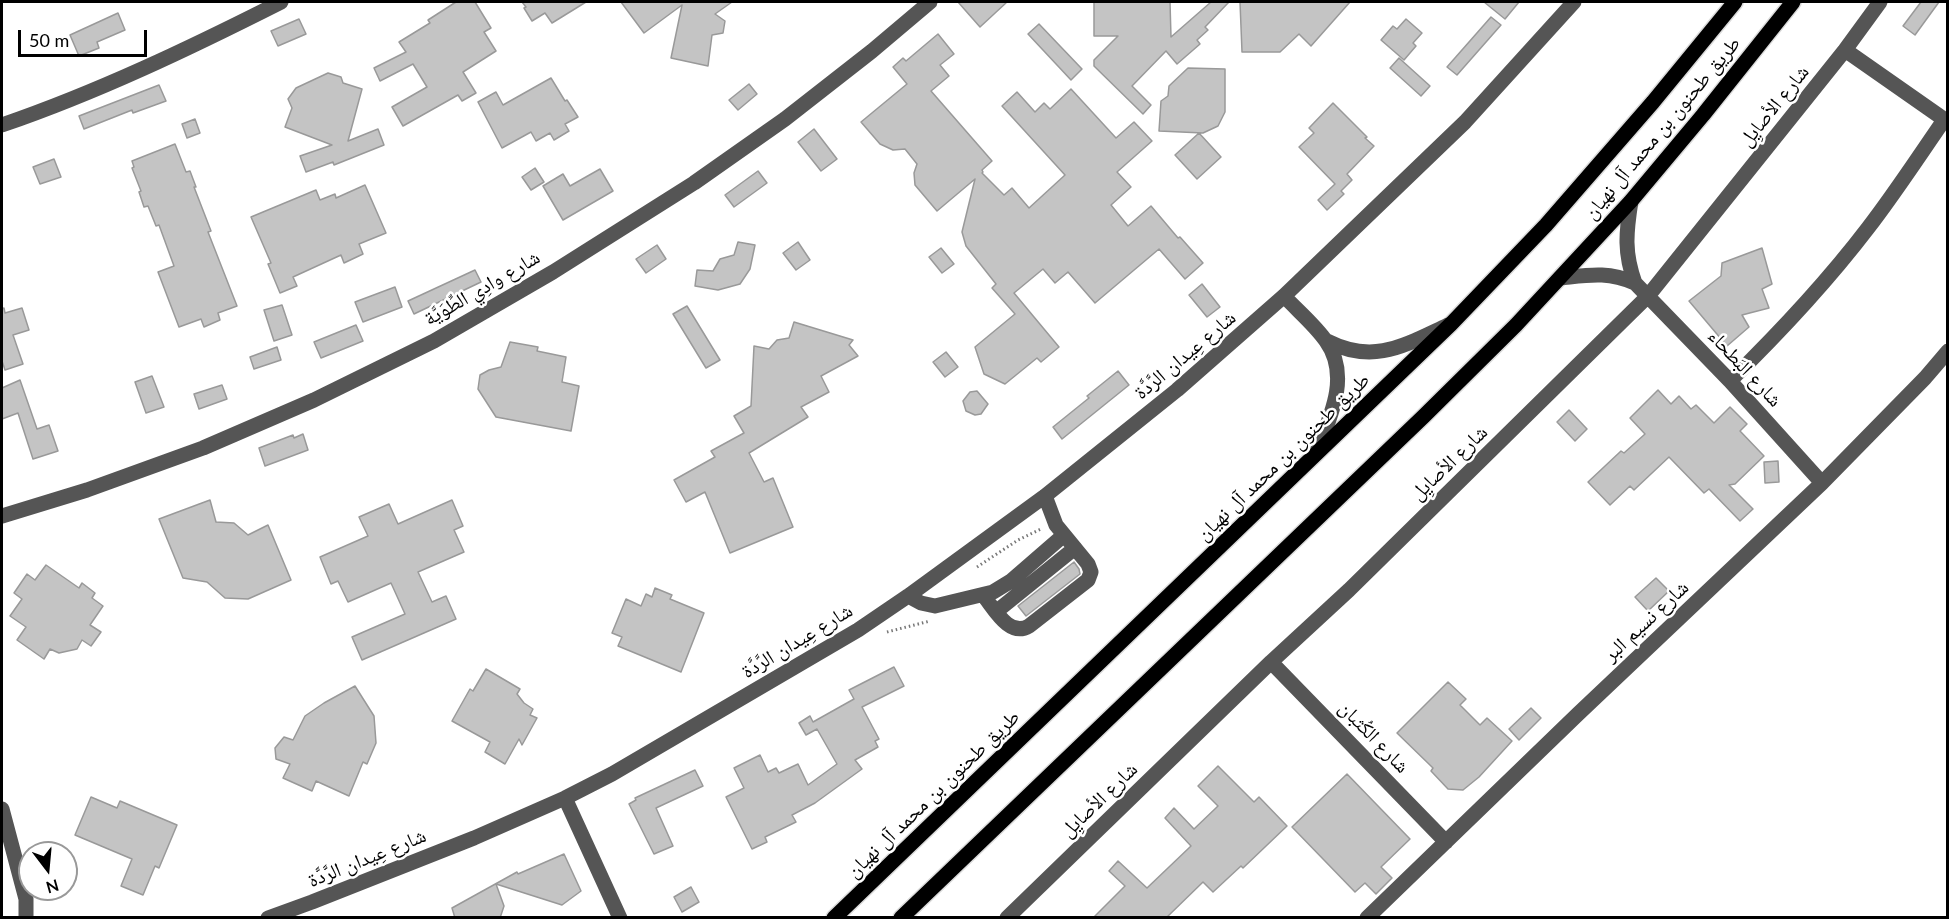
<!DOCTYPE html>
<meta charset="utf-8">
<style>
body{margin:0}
#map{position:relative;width:1949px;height:919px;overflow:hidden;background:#fff;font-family:Lato,sans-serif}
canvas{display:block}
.frame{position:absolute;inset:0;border:3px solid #000;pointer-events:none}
.north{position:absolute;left:18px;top:841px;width:60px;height:60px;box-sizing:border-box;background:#fff;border:2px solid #999;border-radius:50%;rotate:164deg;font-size:16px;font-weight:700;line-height:24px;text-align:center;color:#000}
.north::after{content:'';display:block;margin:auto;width:21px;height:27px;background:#000;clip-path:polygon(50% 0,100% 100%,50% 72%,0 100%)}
.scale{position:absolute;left:18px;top:30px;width:129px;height:27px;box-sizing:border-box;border:3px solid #000;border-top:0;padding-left:8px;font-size:18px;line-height:21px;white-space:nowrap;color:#000;-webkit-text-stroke:4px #fff;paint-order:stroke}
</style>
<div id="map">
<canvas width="1949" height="919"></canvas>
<div class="frame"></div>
<div class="north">N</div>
<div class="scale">50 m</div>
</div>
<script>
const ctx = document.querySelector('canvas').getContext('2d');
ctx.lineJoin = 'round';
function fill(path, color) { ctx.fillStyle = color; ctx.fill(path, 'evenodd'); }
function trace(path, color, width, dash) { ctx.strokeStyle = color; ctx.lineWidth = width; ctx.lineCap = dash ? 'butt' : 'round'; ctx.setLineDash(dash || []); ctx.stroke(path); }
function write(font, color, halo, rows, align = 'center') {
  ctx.font = font + ' Lato,"Noto Naskh Arabic",sans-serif'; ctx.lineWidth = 5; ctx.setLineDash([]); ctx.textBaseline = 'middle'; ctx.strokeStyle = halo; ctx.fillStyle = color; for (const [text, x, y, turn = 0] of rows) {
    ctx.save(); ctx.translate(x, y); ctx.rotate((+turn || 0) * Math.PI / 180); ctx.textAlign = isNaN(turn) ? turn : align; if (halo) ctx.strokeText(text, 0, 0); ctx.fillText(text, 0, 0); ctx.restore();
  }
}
const building = new Path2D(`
 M456,2h19l16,26 -7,4 12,19 -33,21 13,21 -14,8 -4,-6 -55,31 -11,-19 35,-20 -14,-23 -33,17 -6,-13 32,-16 -7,-10 31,-19 -2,-3z
 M522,2h64l-34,21 -7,-10 -13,8 -8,-13 2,-1z
 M621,2h111l-17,12 10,7 -2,12 -11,2 -4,31 -37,-8 11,-53 -38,28z
 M958,2h49l-27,25z
 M1094,2h76l1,35 40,-35h18l-24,25 3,3 -11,10 3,4 -23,20 -11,-13 -34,35 19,19 -8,9 -49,-48v-6l24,-24h-24z
 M1240,2h110l-39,44 -12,-12 -19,18h-38z
 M1484,2h35l-14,17z
 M1921,2h18l-24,33 -12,-9z
 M118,13l7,17 -28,12 2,6 -20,8 -9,-21z
 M1491,17l10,8 -44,50 -10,-8z
 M299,19l7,15 -28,12 -7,-15z
 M1406,19l16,14 -9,10 3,3 -12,14 -23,-20 12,-14 4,3z
 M1039,24l43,45 -11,11 -43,-46z
 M938,34l16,20 -14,11 9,11 -18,15 61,70 -10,9 1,2 -1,1 22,22 8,-7 17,20 36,-33 -63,-69 15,-14 18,20 9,-9 6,6 21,-20 45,49 18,-16 18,19 -35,31 14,15 -20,18 17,21 23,-20 27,32 2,-1 23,26 -18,16 -26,-30 -64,54 -27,-31 -13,11 -12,-14 -29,24 45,54 -18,15 -4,-4 -32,26 -21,-10 -9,-27 40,-33 -23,-26 4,-4 -30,-38 -4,-14 13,-53 -38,32 -22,-26 -1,-12 3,-9 -12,-15 -12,1 -13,-6 -19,-22 46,-38 -14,-17 10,-9 3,3z
 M1399,58l31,28 -9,10 -31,-28z
 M1188,68l37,1v43l-7,14 -15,7 -44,-2 2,-30 7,-5 1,-10z
 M328,73l13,4 2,6 19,6 -14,52 30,-12 6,16 -50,20 -1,-3 -27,10 -6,-16 32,-11 -47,-18 7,-19 -4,-9 8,-11z
 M551,78l14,23 2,-1 11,17 -13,7 4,7 -15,9 -4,-7 -14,8 -5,-9 -29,16 -24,-46 18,-10 7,13z
 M749,84l8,10 -19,16 -9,-10z
 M159,85l7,16 -33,12 -1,-3 -48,19 -5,-13z
 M1333,103l34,34 -2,1 9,8 -27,28 5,6 -11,11 3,3 -17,16 -9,-10 17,-16 -36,-37 15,-14 -5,-5z
 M195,119l5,14 -13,5 -5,-14z
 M814,129l23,30 -16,12 -23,-29z
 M1199,133l22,24 -24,22 -22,-24z
 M175,144l11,28 4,-1 6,16h-2l17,44 -3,1 29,74 -19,7 2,7 -16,7 -3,-8 -22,8 -21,-55 16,-6 -15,-41 -3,1 -8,-20 -4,1 -5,-15 2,-1 -9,-23 2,-1 -2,-6z
 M54,159l7,18 -21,7 -7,-17z
 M535,168l9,14 -13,8 -9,-13z
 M600,169l13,22 -50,29 -20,-34 20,-12 7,12z
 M758,171l9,12 -33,24 -9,-12z
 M365,185l21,48 -27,11 4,10 -19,9 -3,-8 -48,22 4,9 -17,7 -12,-29 3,-1 -20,-46 65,-27 4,10 15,-6 1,4z
 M738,242l17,3 -5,24 -10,15 -22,6 -23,-4 2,-16 16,1 7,-12 14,-4z
 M798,242l12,18 -14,10 -13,-17z
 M657,245l9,14 -20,14 -10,-14z
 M941,248l13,16 -12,9 -13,-16z
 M1762,248l10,36 -10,5 7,19 -27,7 7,12 -22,19 -38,-45 32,-25 1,-13z
 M475,270l6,12 -67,32 -6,-13z
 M1202,284l18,23 -13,10 -18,-22z
 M395,287l7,20 -39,15 -8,-20z
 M282,305l10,30 -18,6 -10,-31z
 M687,306l33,54 -14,8 -33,-54z
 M4,308l1,5 17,-5 7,22 -16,5 10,29 -18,6 -3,-9v-52z
 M794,322l59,18 -4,5 9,11 -37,20 8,16 -28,15 7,10 -59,36 15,29 9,-4 20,49 -63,26 -25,-61 -19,10 -12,-22 41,-23 -4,-6 33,-18 -10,-17 17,-10 3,-60 15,3 8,-9 12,-2z
 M356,325l7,16 -42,17 -7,-16z
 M510,342l28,5 -1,4 29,6 -4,25 17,4 -8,45 -75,-14 -18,-28 2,-14 9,-5 12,-3z
 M277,347l4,13 -27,9 -4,-12z
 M946,352l12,15 -13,10 -12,-15z
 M1118,371l11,14 -67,54 -9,-12 36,-29 -2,-2z
 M152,376l12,31 -18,6 -11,-31z
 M20,380l17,49 12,-4 9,26 -25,8 -15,-46 -16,6v-31z
 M222,385l5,14 -28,10 -5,-15z
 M1658,390l13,14 8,-8 12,13 5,-4 18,18 16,-16 17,17 -7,7 24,25 -29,28 -6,1 24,24 -13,12 -31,-32 -5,4 -35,-36 -35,33 -4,-4 -20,19 -22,-23 33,-31 3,2 21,-19 -15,-16z
 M977,391l11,13 -7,10 -6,1 -9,-4 -3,-10 7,-9z
 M1569,410l18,19 -12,12 -18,-19z
 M303,434l5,16 -43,16 -6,-18 34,-13 1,3z
 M1778,461l1,21 -14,1 -1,-21z
 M210,500l6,22 18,1 14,12 20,-10 23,55 -43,19 -23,-1 -18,-16 -24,-4 -24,-59z
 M452,500l11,26 -9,4 10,22 -46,20 14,30 14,-6 10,23 -94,41 -10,-23 53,-23 -14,-31 -43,19 -10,-21 -7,3 -11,-27 48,-21 -9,-19 30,-13 9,20z
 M1074,562l5,7 1,5 -54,42 -8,-10z
 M46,565l33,23 3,-5 13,10 -3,5 11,8 -13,19 11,7 -10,14 -9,-6 -5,9 -18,4 -9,-4 -6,10 -27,-19 9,-13 -16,-11 12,-17 -8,-6 13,-19 8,6z
 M1656,578l13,13 -21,20 -13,-14z
 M655,588l17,7 -2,4 34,14 -23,59 -63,-26 4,-9 -10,-4 14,-34 15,7 5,-12 6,3z
 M894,667l10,19 -42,21 17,32 -4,2 3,6 -23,13 7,9 -47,34 -23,12 4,7 -31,15 2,5 -15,7 -26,-52 18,-9 -10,-20 26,-13 8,17 8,-4 3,5 19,-9 10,21 29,-21 -20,-35 -11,6 -7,-12 11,-7 3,6 41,-23 -5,-9z
 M486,669l34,20 -3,5 7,9 9,6 -3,6 7,3 -15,27 -3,-6 -14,25 -20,-12 5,-10 -38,-21 18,-32 3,2z
 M1448,682l18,17 -6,6 20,20 7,-7 25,23 -33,36 -16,13 -15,-1 -17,-18 2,-3 -36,-35z
 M355,686l19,30 2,27 -9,21 -4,-2 -14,34 -33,-15 -4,10 -29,-13 7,-14 -14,-5 -1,-11 9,-11 9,3 12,-24 19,-13z
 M1531,708l10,10 -22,22 -10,-11z
 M1218,766l36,36 5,-5 28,29 -44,42 -2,-2 -28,26 -10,-10 -37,36h-73l32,-32 -16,-15 9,-10 29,27 44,-42 -26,-28 9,-10 20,21 24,-23 -20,-20z
 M695,770l8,16 -47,22 17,38 -19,8 -25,-50 7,-4 -1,-2z
 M1347,774l63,65 -29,28 11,11 -16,16 -11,-11 -10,9 -63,-65z
 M91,797l26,11 3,-7 57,24 -18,43 -4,-2 -12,29 -22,-9 11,-27 -57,-24z
 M564,854l17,37 -19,14 -66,-21 8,22 -4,12h-45l-3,-10 65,-36 1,2z
 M691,887l8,15 -17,10 -8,-15z`);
const path = new Path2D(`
 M977,567l41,-27 23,-11
 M887,632l43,-11`);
const minor = new Path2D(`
 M1845,50l103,72
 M2,125c96,-33 188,-77 279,-123
 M1631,201c-5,32 -7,52 4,82
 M1560,278c29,-3 47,-7 75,5l95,98 92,102
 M1284,296c14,15 31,29 42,45 25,35 4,77 -10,112
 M1327,341c47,24 78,4 121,-16
 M1730,381c49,-48 96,-98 138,-153 27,-35 51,-72 76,-108
 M2,516l85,-26 116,-42 111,-48 120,-59 119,-69 141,-89 91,-64 87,-68 58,-49
 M983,595c11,13 26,43 46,31l59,-46 3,-8 -3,-8 -32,-39 -11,-29
 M908,596l13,7 14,3 58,-14 18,-11 53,-46
 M997,611l78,-63
 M1271,662l175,180
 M565,798l55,120
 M2,809l24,90v19
 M268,918l44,-16 162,-64 91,-40 47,-24 246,-144 50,-34 137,-100 132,-106 107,-94 181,-174 109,-120
 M1007,918l264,-256 78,-72 299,-294 197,-246 35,-48
 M1367,918l211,-204 244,-231 103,-105 23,-27`);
const major = new Path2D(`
 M834,918l617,-594 95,-99 107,-123 82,-100
 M901,918l523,-502 92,-91 115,-124 72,-86 90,-113`);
const streetNames = [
 ["شارع الأصايِل",1774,106,-51],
 ["طريق طحنون بن محمد آل نهيان",1662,128,-50],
 ["شارع وادِي الطِّوَيَّة",482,288,-30],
 ["شارع عِيدان الرَّدَّة",1185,355,-40],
 ["شارع البَطحاء",1745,368,47],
 ["طريق طحنون بن محمد آل نهيان",1283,457,-44],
 ["شارع الأصايِل",1449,463,-44],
 ["شارع نسيم البر",1646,621,-43],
 ["شارع عِيدان الرَّدَّة",797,641,-31],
 ["شارع الكُثبان",1374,737,46],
 ["طريق طحنون بن محمد آل نهيان",933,794,-44],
 ["شارع الأصايِل",1099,800,-44],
 ["شارع عِيدان الرَّدَّة",367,858,-22]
];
fill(building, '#c4c4c4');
trace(building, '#999', 1.5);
trace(major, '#dbdbdb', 18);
trace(path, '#777', 3, [1.5, 3]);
trace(minor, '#555', 15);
trace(major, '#000', 15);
write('20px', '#000', '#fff', streetNames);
</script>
